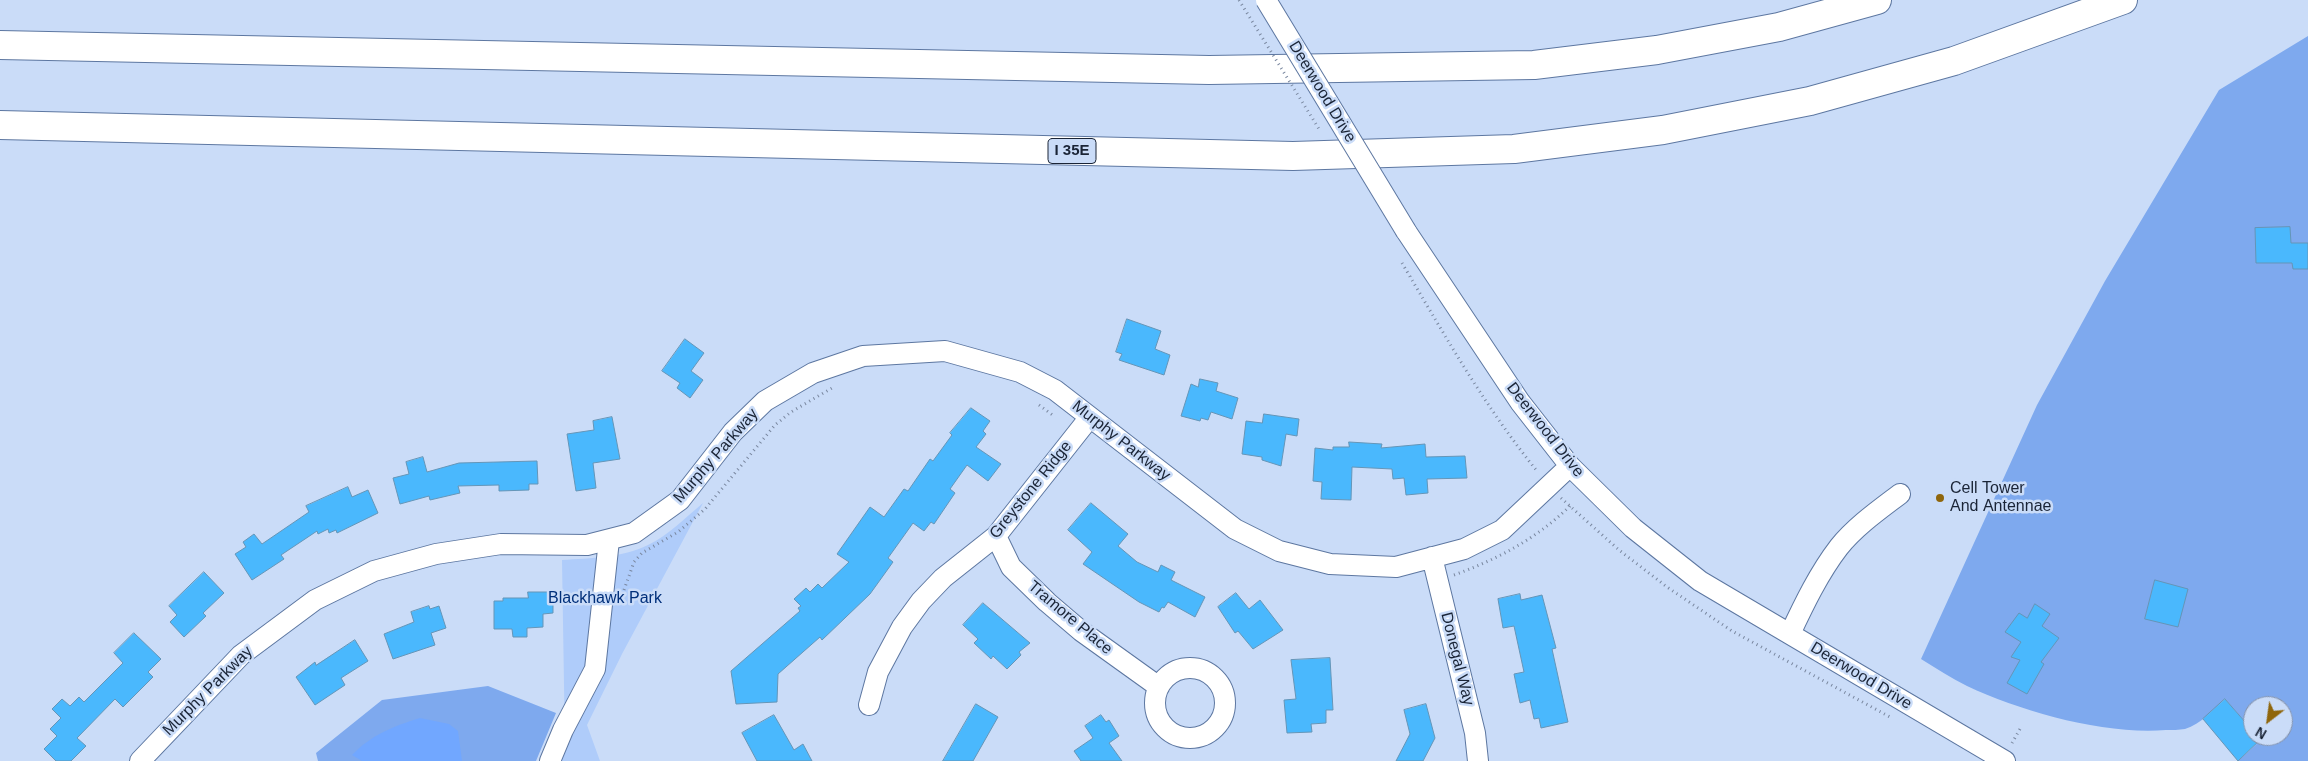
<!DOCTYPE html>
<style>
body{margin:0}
#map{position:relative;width:2308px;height:761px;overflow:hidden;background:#cadcf8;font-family:Helvetica,sans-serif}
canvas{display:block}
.north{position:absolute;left:2243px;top:696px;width:50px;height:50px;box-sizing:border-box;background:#cadcf8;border:1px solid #8492aa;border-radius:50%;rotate:210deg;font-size:14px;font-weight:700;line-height:20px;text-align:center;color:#1a2436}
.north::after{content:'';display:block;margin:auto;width:18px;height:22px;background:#8f660c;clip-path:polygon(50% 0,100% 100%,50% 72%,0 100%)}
</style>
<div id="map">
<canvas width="2308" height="761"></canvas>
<div class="north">N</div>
</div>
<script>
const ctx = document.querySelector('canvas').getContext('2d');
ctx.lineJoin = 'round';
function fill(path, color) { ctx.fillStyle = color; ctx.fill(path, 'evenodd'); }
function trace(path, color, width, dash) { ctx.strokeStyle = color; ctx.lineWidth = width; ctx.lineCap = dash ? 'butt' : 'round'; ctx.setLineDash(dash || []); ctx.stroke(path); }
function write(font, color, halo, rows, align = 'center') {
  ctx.font = font + ' Helvetica,sans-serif'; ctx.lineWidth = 5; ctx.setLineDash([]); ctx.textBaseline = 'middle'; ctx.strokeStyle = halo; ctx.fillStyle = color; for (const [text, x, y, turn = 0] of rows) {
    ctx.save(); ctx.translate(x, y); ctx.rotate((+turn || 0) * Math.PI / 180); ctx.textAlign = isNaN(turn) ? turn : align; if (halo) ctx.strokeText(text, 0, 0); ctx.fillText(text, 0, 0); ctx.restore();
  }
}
const green = new Path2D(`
 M703,503l-81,151 -35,71 13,36h-43l8,-14 -3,-187c29,-2 60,-2 86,-15 21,-10 38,-28 55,-42z`);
const forest = new Path2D(`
 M2308,36v725h-70l23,-21 -3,-4h25v-30h-30v25l-28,-32c-12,11 -24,25 -40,30 -6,1 -13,1 -19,1 -62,5 -143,-18 -199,-44 -16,-8 -31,-18 -46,-27l116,-254 68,-124 114,-191z
 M488,686l68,27 -20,48h-218l-2,-8 66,-53z`);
const water = new Path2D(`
 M420,718l29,6 9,7 4,30h-100l-10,-6c19,-20 42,-29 68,-37z`);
const building = new Path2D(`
 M2290,227l1,16h17v26h-15l-1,-6h-36l-1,-35z
 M1127,319l34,12 -6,18 15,6 -6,20 -45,-15 3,-6 -6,-2z
 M685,339l19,14 -13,18 12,9 -13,18 -13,-10 3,-5 -18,-12z
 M1200,379l18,4 -2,8 22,7 -6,21 -21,-7 -3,8 -7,-2 -1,3 -19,-5 10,-32 7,3z
 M971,408l19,13 -7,10 3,3 -10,13 25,17 -13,17 -21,-16 -17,24 5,4 -21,31 -3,-2 -7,9 -11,-8 -25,35 5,4 -23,32 -48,46 -2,-3 -42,37 -1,28 -41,2 -5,-33 69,-60 -2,-3 3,-2 -7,-7 12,-11 4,4 8,-8 4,4 27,-26 -12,-8 33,-47 14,10 20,-28 4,2 22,-32 3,2 19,-26 -2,-2z
 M1264,414l35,5 -2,17 -11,-2 -5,32 -19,-6v-3l-20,-3 4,-33 16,2z
 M612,417l8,42 -27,4 3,25 -20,3 -9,-57 27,-4 -1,-9z
 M1349,442l33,2 -1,4 44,-4 1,13 39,-1 2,22 -40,1 1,14 -22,2 -2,-17 -11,1 -1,-10 -40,-2 -1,33 -30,-1 1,-17 -9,-1 2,-33 18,2v-3h16z
 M423,457l4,15 32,-9 78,-2 1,23h-9v6l-30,1v-6l-41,1 2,7 -30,7 -1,-4 -29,8 -7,-26 16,-4 -3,-12z
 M348,487l4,10 16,-7 10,23 -41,20 -1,-3 -7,3 -1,-4 -10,5 -1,-3 -36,24 3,4 -32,21 -17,-26 11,-7 -3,-5 11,-8 8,10 47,-32 -3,-6z
 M1091,503l37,31 -10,12 19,16 21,10 3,-7 14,7 -4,8 34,17 -10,20 -27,-15 -4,6 -2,-1 -3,5 -20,-10 -56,-38 9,-12 -24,-22z
 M204,572l20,21 -21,20 3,3 -22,21 -14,-15 7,-7 -8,-9z
 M2155,580l33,9 -10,38 -33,-8z
 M528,592h25v21l-10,1v13l-16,1v9h-14l-1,-8h-18v-28h9v-3h25z
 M1236,593l13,16 11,-9 23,30 -30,19 -15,-18 -3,2 -17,-26z
 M1520,594l1,6 21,-5 14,53 -4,1 16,73 -27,6 -2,-10 -5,1 -4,-19 -10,3 -6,-29 10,-2 -10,-46 -11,2 -5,-29z
 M983,603l47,40 -11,9 2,3 -14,14 -14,-13 -2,3 -17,-16 4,-4 -15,-14z
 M2035,604l15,10 -8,12 17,12 -18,24 3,2 -17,30 -20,-11 13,-23 -9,-3 10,-15 -16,-10 14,-19 8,5z
 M429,606l1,3 9,-3 7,22 -15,5 4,12 -42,14 -9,-25 30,-12 -3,-10z
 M134,633l27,26 -13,13 5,5 -30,30 -8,-8 -38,39 9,8 -15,15h-15l-12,-12 13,-13 -7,-7 11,-11 -9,-9 10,-10 8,7 9,-9 5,5 39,-39 -9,-10z
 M355,640l13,21 -27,17 4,7 -30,20 -19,-28 19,-15 1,3z
 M1330,658l3,52h-7v13l-15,1 1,8 -25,1 -3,-33 12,-1 -5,-39z
 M2225,699l28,32v5h5l3,3 -23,22 -35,-42z
 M976,704l22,13 -25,44h-30z
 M1426,704l9,34 -12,23h-27l14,-27 -6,-24z
 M774,715l20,35 9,-6 9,17h-55l-15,-28z
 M1101,715l5,7 3,-2 10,16 -10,7 13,18h-41l-7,-10 19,-13 -8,-12z`);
const path = new Path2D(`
 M1402,263c42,71 83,144 135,208
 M1039,405l15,11
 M1561,498l58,52 48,37 65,44 158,86
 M1454,575c44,-16 82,-36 116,-69
 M624,590l10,-28 8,-9 36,-21 27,-23 70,-84 16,-13 41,-24
 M2012,743l8,-14`);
const minor = new Path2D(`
 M1406,231l114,171 50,64 63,62 67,53 305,180
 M996,536l15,31 36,35 34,29 78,56
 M1432,557l43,176 3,28
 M1790,634c14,-30 29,-61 49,-87 17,-21 40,-37 61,-53
 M1155 703a35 35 0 1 1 70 0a35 35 0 1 1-70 0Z
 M869,705l9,-33 24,-45 19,-26 22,-23 53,-42 94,-119
 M140,761l101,-106 74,-55 59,-29 62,-17 65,-10 86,1 47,-12 46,-33 53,-68 32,-31 48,-28 50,-17 82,-5 75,21 35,18 180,139 44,22 51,13 66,3 68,-18 38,-19 68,-64
 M550,761l13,-31 32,-61 14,-129`);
const highway = new Path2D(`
 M0,45l1209,25 325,-5 123,-15 122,-23 98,-27
 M0,125l1293,31 221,-7 149,-19 147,-29 144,-40 169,-61`);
const pathBridge = new Path2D(`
 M1239,0l80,129`);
const minorBridge = new Path2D(`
 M1266,0l140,231`);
const markers = [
 [1940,498,5,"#8f660c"]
];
const shields = [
 [1072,151,48]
];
const shieldNames = [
 ["I 35E",1072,151]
];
const streetNames = [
 ["Deerwood Drive",1322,92,59],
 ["Deerwood Drive",1545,430,52],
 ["Murphy Parkway",1121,441,38],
 ["Murphy Parkway",716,456,-49],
 ["Greystone Ridge",1031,490,-51],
 ["Tramore Place",1070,618,40],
 ["Donegal Way",1457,659,76],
 ["Deerwood Drive",1861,676,31],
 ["Murphy Parkway",208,691,-45]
];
const poiNames = [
 ["Cell Tower",1950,489],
 ["And Antennae",1950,507]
];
const parkNames = [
 ["Blackhawk Park",605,599]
];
fill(green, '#afccfa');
fill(forest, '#7ea9ee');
fill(water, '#71a7ff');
fill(building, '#4ab8fd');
trace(building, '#6595b7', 1);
trace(minor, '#5d77a1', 22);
trace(highway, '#5d77a1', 30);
trace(path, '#79879f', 3, [1, 4]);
trace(minor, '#fff', 20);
trace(highway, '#fff', 28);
trace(minorBridge, '#5d77a1', 22, []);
trace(pathBridge, '#79879f', 3, [1, 4]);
trace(minorBridge, '#fff', 20);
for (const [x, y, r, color] of markers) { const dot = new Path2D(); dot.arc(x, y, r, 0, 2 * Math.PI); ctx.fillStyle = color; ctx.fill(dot); trace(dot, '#cadcf8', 2); }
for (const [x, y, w] of shields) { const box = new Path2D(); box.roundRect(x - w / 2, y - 12.5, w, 25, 4); ctx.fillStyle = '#cadcf8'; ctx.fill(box); trace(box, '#1a2436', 1); }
write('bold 15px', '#1a2436', null, shieldNames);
write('16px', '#1a2436', '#cadcf8', streetNames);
write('16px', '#1a2436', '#cadcf8', poiNames, 'left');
write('16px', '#002f7a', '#cadcf8', parkNames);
</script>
